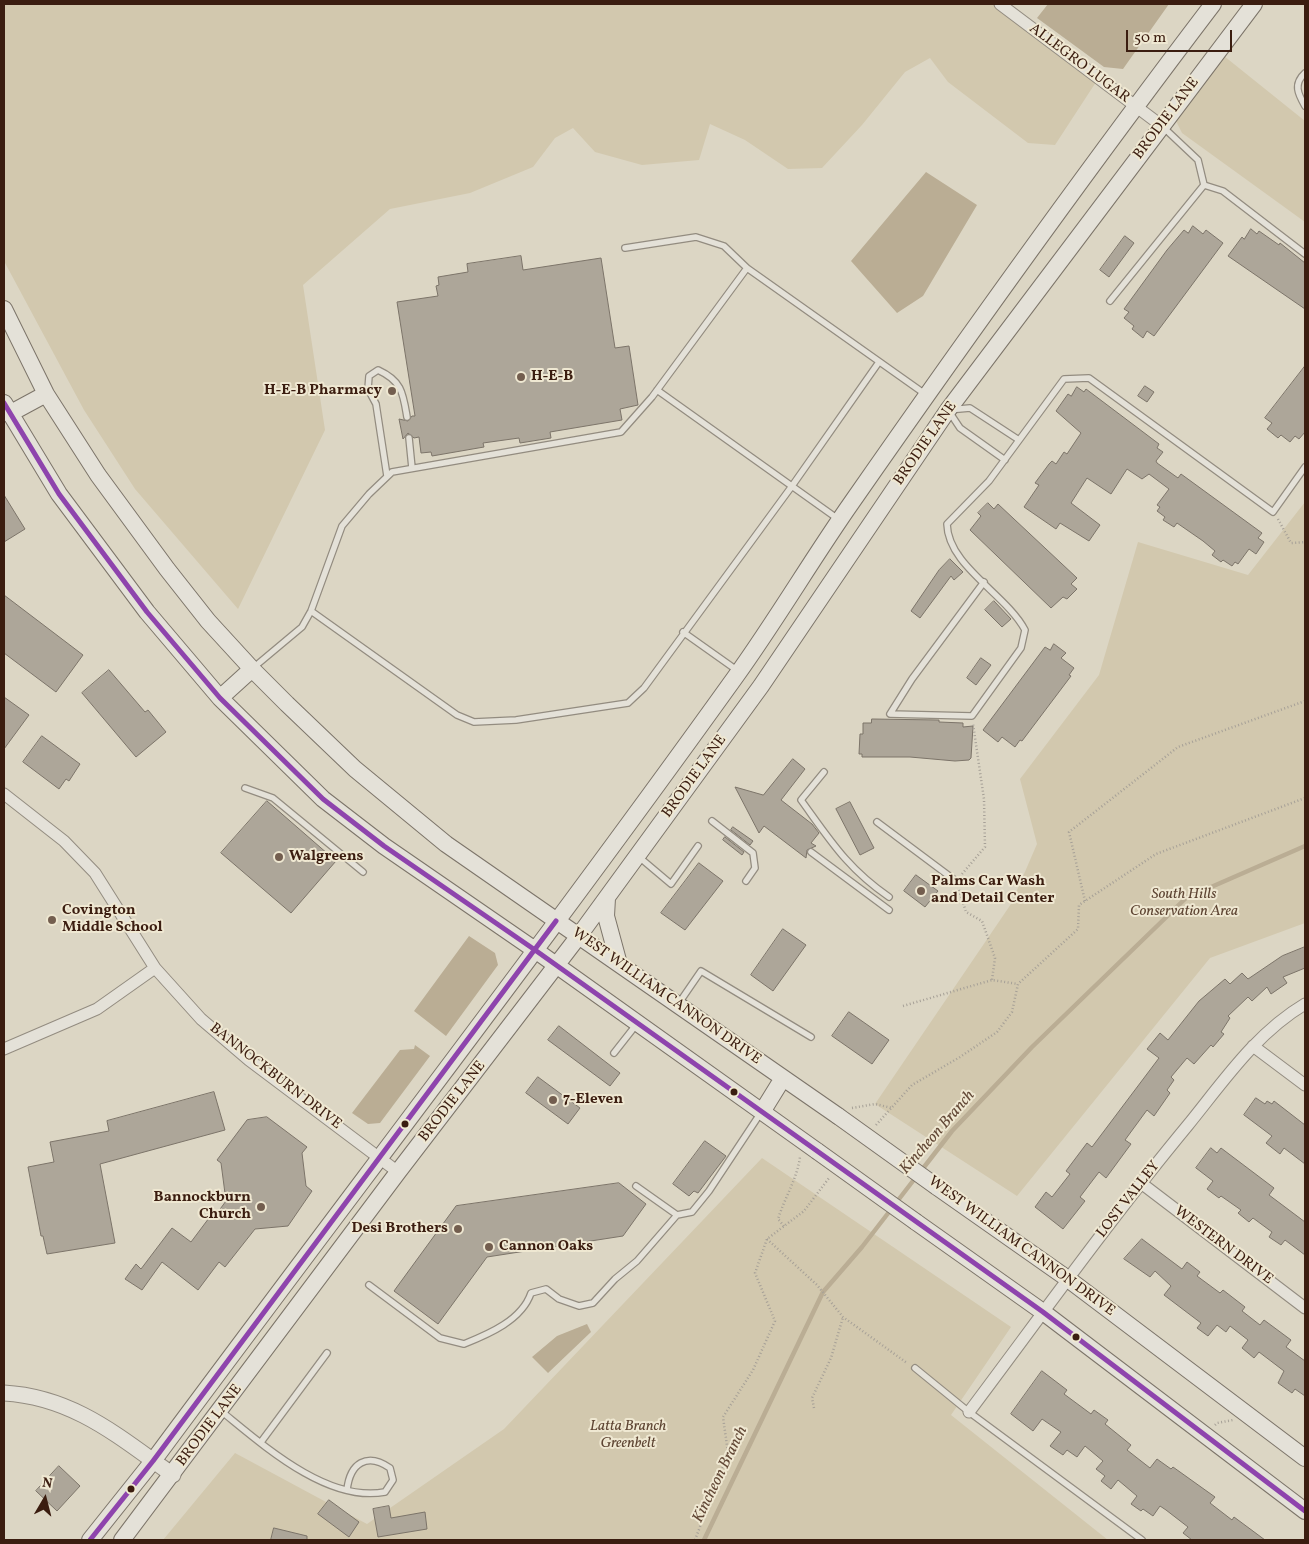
<!DOCTYPE html>
<style>
body{margin:0}
#map{position:relative;width:1309px;height:1544px;overflow:hidden;background:#dcd6c4;font-family:Vollkorn,serif}
canvas{display:block}
.frame{position:absolute;inset:0;border:5px solid #3b1d10;pointer-events:none}
.north{position:absolute;left:20px;top:1474px;width:50px;height:50px;-webkit-text-stroke:4px #efe8d2;paint-order:stroke;rotate:8deg;font-size:14px;font-weight:700;line-height:20px;text-align:center;color:#3b1d10}
.north::after{content:'';display:block;margin:auto;width:18px;height:22px;background:#3b1d10;clip-path:polygon(50% 0,100% 100%,50% 72%,0 100%)}
.scale{position:absolute;left:1126px;top:30px;width:106px;height:22px;box-sizing:border-box;border:2px solid #3b1d10;border-top:0;padding-left:6px;font-size:15px;line-height:18px;white-space:nowrap;color:#3b1d10;-webkit-text-stroke:4px #efe8d2;paint-order:stroke}
</style>
<div id="map">
<canvas width="1309" height="1544"></canvas>
<div class="frame"></div>
<div class="north">N</div>
<div class="scale">50 m</div>
</div>
<script>
const ctx = document.querySelector('canvas').getContext('2d');
ctx.lineJoin = 'round';
function paint(path, color) {
  ctx.fillStyle = color;
  ctx.fill(path, 'evenodd');
}
function strokePath(path, color, width, dash) {
  ctx.strokeStyle = color;
  ctx.lineWidth = width;
  ctx.lineCap = dash ? 'butt' : 'round';
  ctx.setLineDash(dash || []);
  ctx.stroke(path);
}
function write(font, color, halo, rows, align = 'center') {
  ctx.font = font + ' Vollkorn,serif';
  ctx.lineWidth = 4;
  ctx.setLineDash([]);
  ctx.textBaseline = 'middle';
  ctx.strokeStyle = halo;
  ctx.fillStyle = color;
  for (const [text, x, y, turn = 0] of rows) {
    ctx.save();
    ctx.translate(x, y);
    ctx.rotate((+turn || 0) * Math.PI / 180);
    ctx.textAlign = isNaN(turn) ? turn : align;
    if (halo) ctx.strokeText(text, 0, 0);
    ctx.fillText(text, 0, 0);
    ctx.restore();
  }
}
paint(new Path2D(`
 M4,4H996L1098,79L1055,145L1028,143L948,82L930,58L905,72L862,125L822,168L788,169L745,140L710,124L699,160L642,165L595,152L573,128L555,138L533,167L470,193L390,209L303,285L325,430L238,609L135,489L84,410L4,261Z
 M1219,52L1305,121V222L1182,133L1172,113Z
 M1305,502V923L1210,958L1017,1196L875,1104L1011,904L1037,844L1020,779L1099,675L1138,542L1248,575Z
 M762,1158L1011,1327L951,1415L1108,1540H163L235,1453L367,1524L504,1429Z`), '#d2c8ae');
paint(new Path2D(`
 M1048,4H1169L1123,69L1104,67L1037,18Z
 M926,172L977,205L923,296L897,313L851,261Z
 M469,936L495,953L498,965L446,1036L414,1011Z
 M415,1045L430,1056L380,1123L368,1124L352,1113L400,1050L414,1049Z
 M587,1324L591,1332L548,1373L532,1357L557,1336Z`), '#baad94');
strokePath(new Path2D(`
 M921,1171L952,1131L1032,1047L1186,898L1305,846
 M704,1540L823,1292L862,1247L916,1177`), '#baad94', 4.5);
const building = new Path2D(`
 M1193,226L1203,234L1206,230L1223,243L1154,336L1147,331L1143,338L1132,329L1134,326L1124,318L1129,312L1124,309L1167,250L1184,230L1188,233Z
 M1251,229L1257,234L1259,231L1279,245L1280,243L1305,263V309L1228,256L1242,237L1244,239Z
 M1125,236L1134,243L1109,277L1100,270Z
 M521,256L523,270L601,258L615,348L629,346L638,405L620,409L622,420L550,432L551,438L520,443L519,438L483,443L484,447L432,456L431,452L421,453L419,437L414,438L408,433L403,439L399,419L408,421L412,416H415L397,302L438,296L436,286L439,285L438,277L468,272L467,264Z
 M1305,366V432L1299,439L1295,436L1290,442L1281,435L1278,438L1267,429L1272,423L1265,418Z
 M1145,386L1154,392L1147,402L1138,396Z
 M1077,387L1084,392L1086,389L1159,444L1157,448L1163,452L1156,461L1157,463L1178,478L1181,474L1262,533L1258,538L1264,542L1256,554L1249,549L1238,564L1235,562L1232,566L1223,560L1221,562L1212,555L1215,551L1203,541L1177,523L1174,527L1163,520L1165,517L1157,511L1160,507L1157,505L1169,489L1149,474L1142,479L1127,469L1111,494L1087,478L1071,503L1100,525L1089,541L1060,523L1056,529L1024,507L1039,485L1035,483L1049,464L1052,461L1056,464L1064,452L1067,454L1081,433L1056,411L1068,394L1071,396Z
 M4,495L25,529L4,542Z
 M988,503L994,509L998,504L1077,578L1071,584L1077,589L1067,599L1063,597L1051,608L970,530L981,516L978,513Z
 M950,559L963,572L954,580L951,576L920,618L911,611L939,570Z
 M4,595L83,655L56,692L4,653Z
 M994,601L1011,619L1002,627L985,610Z
 M1054,644L1066,653L1061,658L1074,668L1069,675L1071,676L1022,741L1020,740L1015,747L1002,737L998,742L983,730L1045,647L1050,650Z
 M981,658L991,665L976,685L967,678Z
 M109,670L145,712L148,710L166,732L136,757L82,693Z
 M4,697L29,715L4,749Z
 M872,719L939,720V722L963,723V727L973,726L971,758L969,760L955,761L910,757H862V754H859L860,734H863V723H871Z
 M42,736L80,764L69,781L66,779L59,789L23,762Z
 M793,759L805,769L781,800L812,824L819,833L811,843L816,846L807,850L806,858L764,826L759,833L735,787L763,795Z
 M267,801L336,861L291,913L221,853Z
 M850,802L874,848L860,855L836,809Z
 M733,827L753,841L750,845L731,830Z
 M725,837L744,852L742,855L723,840Z
 M699,863L723,881L685,930L661,913Z
 M916,875L938,891L925,907L904,891Z
 M783,929L806,945L773,991L751,975Z
 M1305,947V968L1283,977L1287,983L1271,994L1267,987L1252,1001L1248,997L1228,1016L1230,1018L1221,1032L1224,1034L1213,1047L1211,1045L1194,1064L1187,1058L1171,1077L1174,1080L1167,1090L1170,1093L1154,1116L1147,1110L1125,1140L1131,1144L1106,1178L1099,1172L1080,1197L1085,1201L1063,1229L1035,1207L1046,1192L1052,1197L1070,1174L1066,1171L1087,1143L1092,1147L1159,1058L1147,1049L1160,1033L1168,1040L1199,1001L1225,979L1230,984L1242,973L1248,979L1282,956Z
 M849,1012L889,1040L872,1064L832,1036Z
 M559,1026L620,1073L610,1086L548,1040Z
 M538,1077L580,1108L568,1124L526,1093Z
 M214,1092L225,1130L100,1164L115,1243L47,1254L43,1236H41L28,1167L54,1162L50,1142L109,1131L107,1121Z
 M1256,1098L1265,1104L1267,1101L1272,1104L1274,1101L1305,1125V1164L1284,1148L1280,1154L1266,1143L1272,1136L1244,1115Z
 M267,1117L307,1147L302,1153L306,1186L312,1191L288,1226L255,1229L225,1267L219,1262L198,1290L162,1262L142,1290L125,1279L136,1264L141,1269L172,1228L191,1242L212,1214L215,1216L226,1201L221,1163L217,1160L247,1120Z
 M705,1141L726,1156L698,1193L694,1191L689,1196L673,1184Z
 M1211,1148L1217,1153L1221,1148L1274,1188L1269,1195L1305,1222V1255L1285,1240L1281,1245L1269,1237L1272,1232L1253,1218L1249,1222L1238,1213L1241,1210L1221,1196L1219,1198L1207,1189L1213,1181L1196,1168Z
 M619,1183L646,1204L623,1236L487,1257L438,1324L394,1291L456,1206Z
 M1142,1239L1182,1269L1187,1262L1200,1272L1197,1276L1220,1293L1223,1290L1245,1307L1242,1311L1260,1325L1264,1320L1291,1340L1286,1347L1305,1361V1396L1295,1389L1292,1393L1278,1383L1284,1371L1259,1352L1254,1358L1242,1348L1248,1340L1230,1326L1226,1332L1217,1325L1208,1336L1197,1328L1201,1323L1164,1295L1171,1286L1155,1271L1150,1277L1124,1259Z
 M1042,1371L1067,1390L1064,1394L1091,1414L1094,1410L1108,1420L1105,1424L1131,1445L1127,1450L1150,1468L1157,1459L1171,1469L1173,1467L1215,1497L1210,1503L1232,1520L1234,1517L1265,1540H1192L1183,1533L1188,1527L1166,1510L1160,1506L1153,1516L1143,1509L1141,1511L1131,1504L1137,1496L1118,1480L1111,1489L1101,1481L1105,1476L1096,1469L1103,1461L1085,1446L1077,1457L1067,1450L1063,1455L1050,1446L1061,1432L1042,1419L1033,1431L1011,1414Z
 M59,1466L80,1486L57,1511L36,1491Z
 M329,1500L359,1522L349,1537L318,1514Z
 M389,1506L391,1518L425,1512L427,1529L378,1537L373,1509Z
 M274,1528L307,1536V1540H271Z`);
paint(building, '#ada699');
strokePath(building, '#7c7469', 1);
const service = new Path2D(`
 M1305,73C1293,84 1298,94 1305,106
 M1163,127L1198,160L1204,185L1223,191L1305,254
 M625,248L696,237L724,246L747,268
 M1110,301L1204,185
 M657,390L838,519
 M409,438L412,468
 M1005,460L960,428L948,410L970,408L1019,440
 M387,476L376,404L368,389L369,376L378,370C402,381 403,393 407,417
 M984,582L912,679L890,714L972,716L1021,648L1025,630C1006,594 948,566 947,524L989,481L1064,379L1089,378L1273,512L1305,467
 M311,611L457,715L474,722L516,720L628,703L644,688L792,486L879,362
 M683,632L738,671
 M253,668L302,627L311,611L342,526L369,494L392,472L621,432L652,397L747,268L925,394
 M824,772L801,800C830,840 847,868 889,897
 M245,788L273,798L363,872
 M712,821L753,853L755,868L746,881
 M877,822L956,881
 M811,852L889,910
 M639,857L671,884L698,846
 M679,1003L701,971L811,1037
 M614,1053L636,1025
 M636,1186L677,1215L692,1212L709,1191L760,1114
 M369,1285L440,1338L464,1344C489,1334 522,1320 531,1293L546,1289L559,1299L579,1306L593,1303L615,1279L637,1261L677,1215
 M915,1368L969,1412L1142,1540
 M221,1411C263,1445 327,1503 385,1492L393,1480L390,1468C367,1452 350,1463 347,1490
 M261,1442L327,1353`);
const minor = new Path2D(`
 M1000,4L1162,126
 M4,794L64,841L95,873L155,968L201,1019L249,1060L398,1172
 M1253,1046L1305,1085
 M4,1049L97,1009L155,968
 M1141,1183L1305,1308
 M969,1412C1041,1316 1111,1218 1188,1125C1223,1082 1256,1033 1305,1004`);
const tertiary = new Path2D(`
 M4,1393C74,1397 119,1437 173,1475`);
const secondary = new Path2D(`
 M4,309L46,394L98,475L167,569L208,621L252,669L287,704L355,769L446,844L838,1116
 M4,403L59,494L147,612L220,698L323,799L384,846L535,950L817,1151
 M9,414L46,394
 M220,698L252,669
 M607,898L606,916L619,964
 M762,1112L783,1078
 M937,1187L1068,1279L1305,1458
 M916,1222L1043,1312L1305,1511
 M90,1540L153,1461C347,1199 546,941 736,676C777,619 812,559 852,502C969,334 1089,167 1213,4
 M122,1540L398,1172L578,937L761,686L948,410L1254,4`);
strokePath(service, '#938c80', 8);
strokePath(minor, '#938c80', 13);
strokePath(tertiary, '#938c80', 17);
strokePath(secondary, '#7c7469', 18);
strokePath(new Path2D(`
 M1278,519L1291,543L1305,542
 M962,874L985,847L984,799L973,724
 M959,890L966,912L982,921L995,958L992,980
 M1085,901L1069,832L1178,747L1305,701
 M903,1006L992,980L1018,984
 M852,1108L875,1104L892,1108
 M876,1125L912,1085L960,1057L997,1032L1012,1012L1018,984L1078,929L1079,905L1156,854L1305,798
 M784,1226L778,1219C785,1197 797,1179 800,1157
 M767,1239L817,1285L843,1317L907,1363
 M814,1408L812,1398L831,1358L843,1317
 M1215,1425L1217,1423L1233,1420
 M695,1540L728,1453L723,1417L753,1370L775,1321L755,1273L767,1239L804,1211L829,1178`), '#a6a097', 2.5, [1, 2.5]);
strokePath(service, '#e4e1d8', 5.5);
strokePath(minor, '#e4e1d8', 11);
strokePath(tertiary, '#e4e1d8', 15);
strokePath(secondary, '#e4e1d8', 16);
const secondaryBridge = new Path2D(`
 M838,1116L937,1187
 M817,1151L916,1222`);
strokePath(secondaryBridge, '#7c7469', 18, []);
strokePath(secondaryBridge, '#e4e1d8', 16);
strokePath(new Path2D(`
 M4,403L59,494L147,612L220,698L323,799L384,846L535,950L1043,1312L1305,1511
 M90,1540L153,1461L556,921`), '#8e44ad', 5);
for (const [x, y, r, color] of [
 [521,377,5,"#735e4f"],
 [392,391,5,"#735e4f"],
 [279,857,5,"#735e4f"],
 [921,891,5,"#735e4f"],
 [52,920,5,"#735e4f"],
 [734,1092,4.5,"#3b1d10"],
 [553,1100,5,"#735e4f"],
 [405,1124,4.5,"#3b1d10"],
 [261,1207,5,"#735e4f"],
 [458,1229,5,"#735e4f"],
 [489,1247,5,"#735e4f"],
 [1076,1337,4.5,"#3b1d10"],
 [131,1489,4.5,"#3b1d10"]
]) {
  const dot = new Path2D();
  dot.arc(x, y, r, 0, 2 * Math.PI);
  ctx.fillStyle = color;
  ctx.fill(dot);
  strokePath(dot, '#efe8d2', 2);
}
write('15px', '#3b1d10', '#efe8d2', [
 ["ALLEGRO LUGAR",1079,64,37],
 ["BRODIE LANE",1167,119,-53],
 ["BRODIE LANE",926,444,-55],
 ["BRODIE LANE",695,777,-54],
 ["WEST WILLIAM CANNON DRIVE",666,997,35],
 ["BANNOCKBURN DRIVE",275,1077,38],
 ["BRODIE LANE",453,1102,-52],
 ["LOST VALLEY",1129,1200,-52],
 ["WESTERN DRIVE",1223,1246,37],
 ["WEST WILLIAM CANNON DRIVE",1021,1247,36],
 ["BRODIE LANE",210,1426,-53]
]);
write('bold 15px', '#3b1d10', '#efe8d2', [
 ["H-E-B",531,377],
 ["H-E-B Pharmacy",382,391,"right"],
 ["Walgreens",289,857],
 ["Palms Car Wash",931,882],
 ["and Detail Center",931,899],
 ["Covington",62,911],
 ["Middle School",62,928],
 ["7-Eleven",563,1100],
 ["Bannockburn",251,1198,"right"],
 ["Church",251,1215,"right"],
 ["Desi Brothers",448,1229,"right"],
 ["Cannon Oaks",499,1247]
], 'left');
write('italic 15px', '#5e4533', '#efe8d2', [
 ["South Hills",1184,895],
 ["Conservation Area",1184,912],
 ["Latta Branch",628,1427],
 ["Greenbelt",628,1444]
]);
write('italic 16px', '#634937', '#efe8d2', [
 ["Kincheon Branch",938,1133,-49],
 ["Kincheon Branch",721,1475,-64]
]);
</script>
